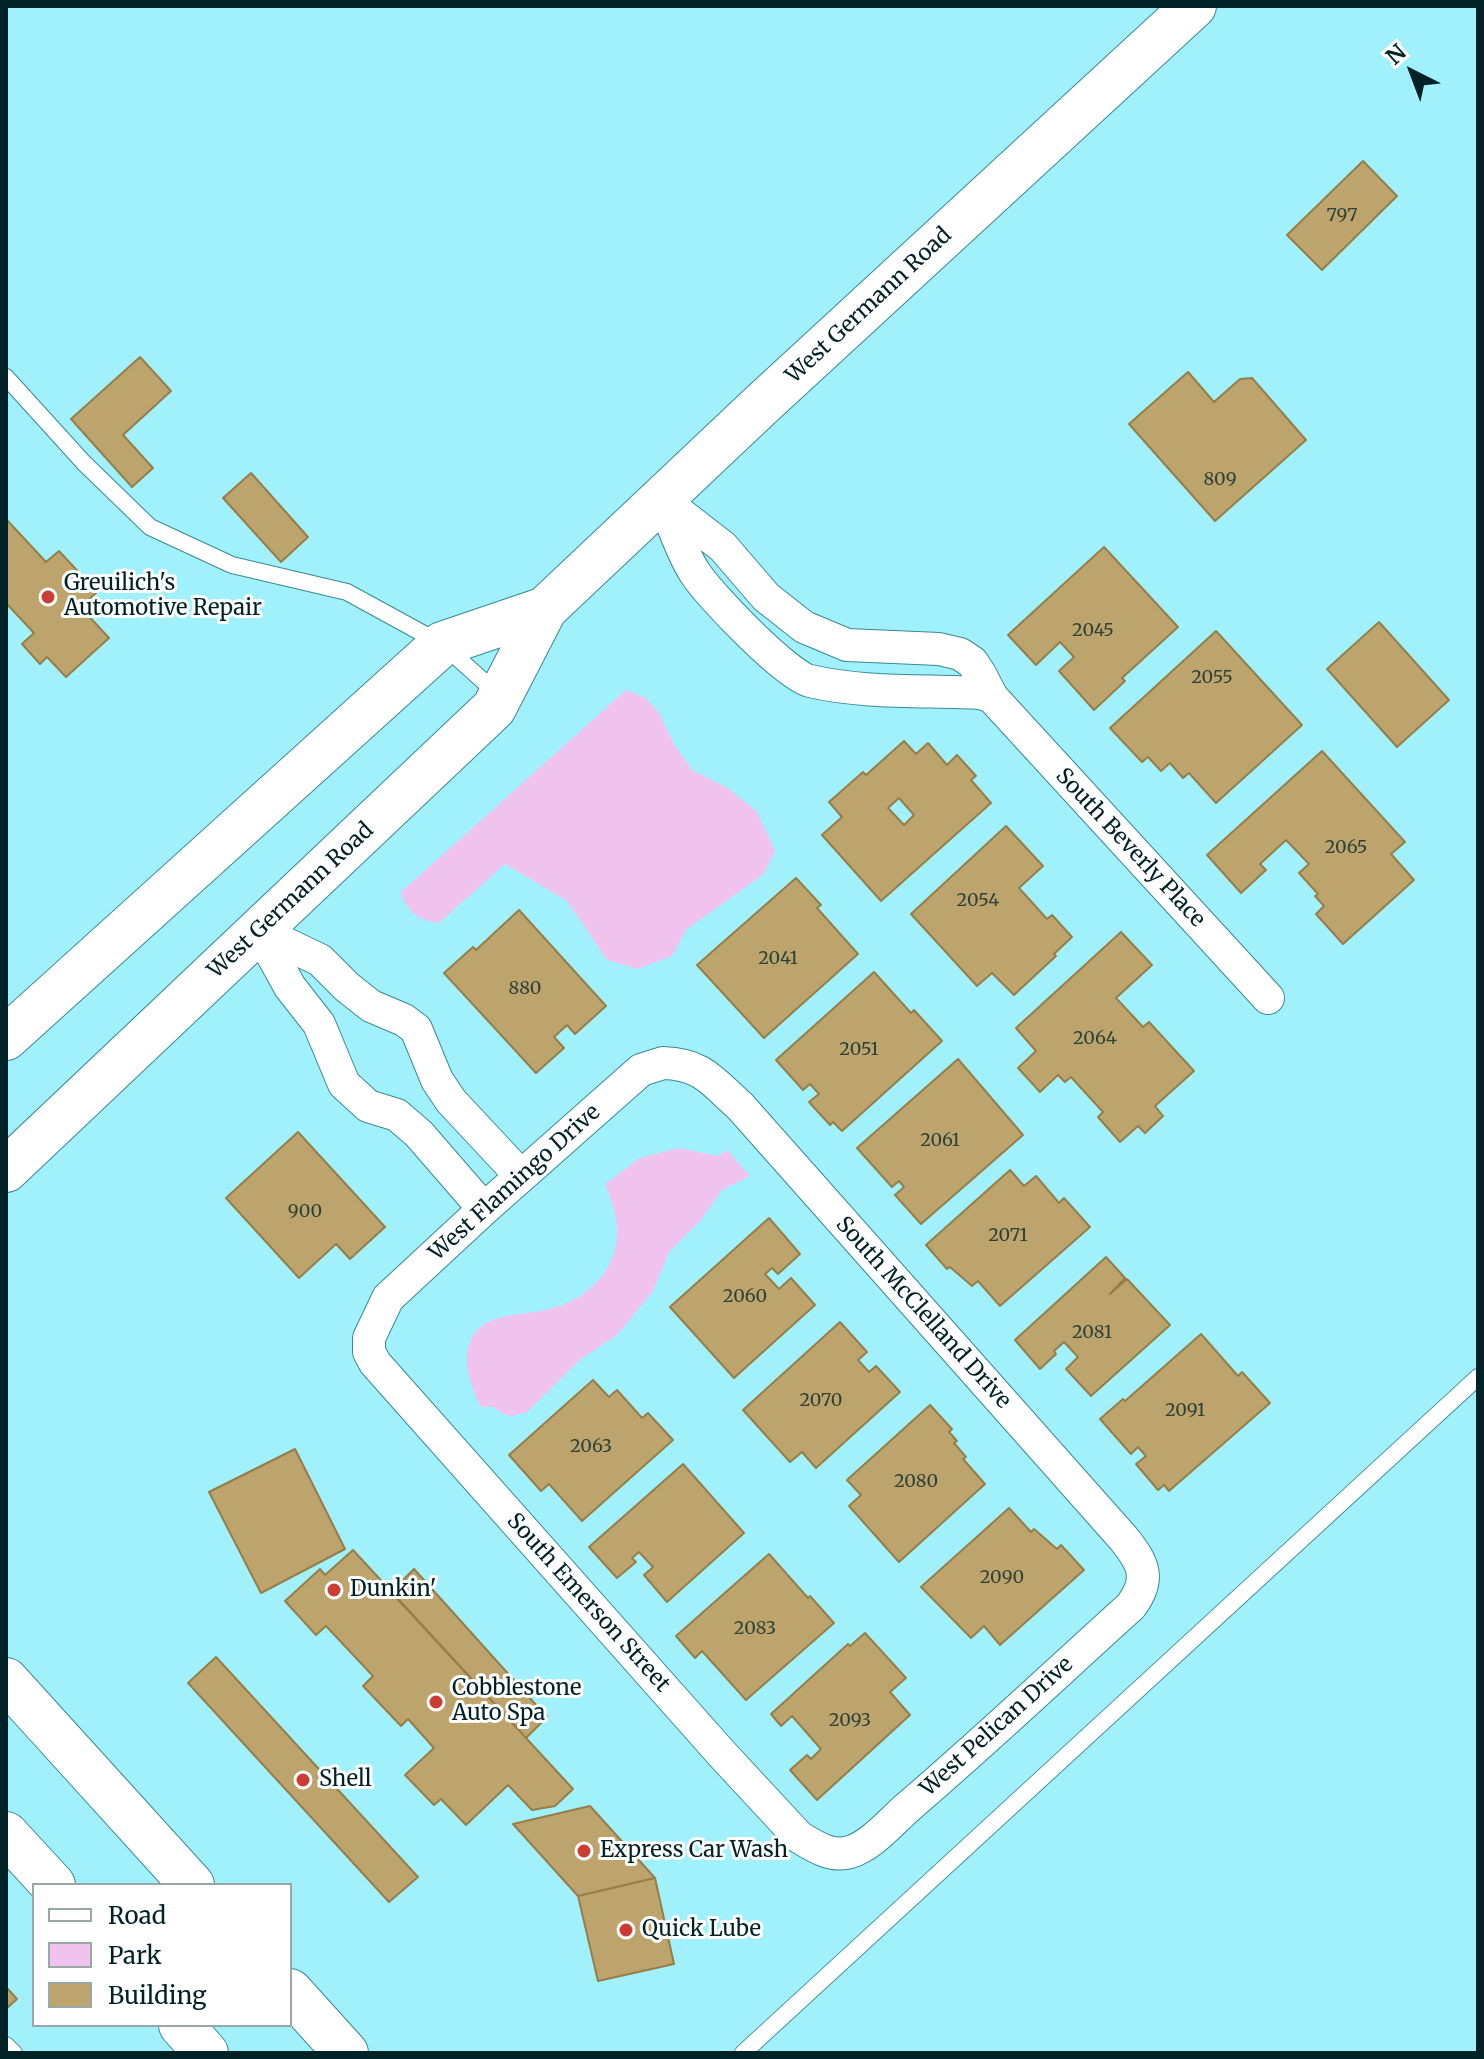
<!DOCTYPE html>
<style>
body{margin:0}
#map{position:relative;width:1484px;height:2059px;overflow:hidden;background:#a1f1fd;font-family:Merriweather,serif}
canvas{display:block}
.frame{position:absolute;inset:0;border:8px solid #002227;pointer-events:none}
.legend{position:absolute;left:32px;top:1883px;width:260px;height:144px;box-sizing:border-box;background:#fff;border:2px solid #99a7a9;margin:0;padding:10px 14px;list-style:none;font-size:24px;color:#002227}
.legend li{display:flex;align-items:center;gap:16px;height:40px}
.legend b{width:40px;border:2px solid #99a7a9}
.north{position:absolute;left:1372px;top:32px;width:80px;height:80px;-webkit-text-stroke:6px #fff;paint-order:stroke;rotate:318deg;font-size:22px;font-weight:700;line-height:32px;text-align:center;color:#002227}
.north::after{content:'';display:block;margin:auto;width:28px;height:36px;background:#002227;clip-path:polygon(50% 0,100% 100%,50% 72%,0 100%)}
</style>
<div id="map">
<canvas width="1484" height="2059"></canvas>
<div class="frame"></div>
<ul class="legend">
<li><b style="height:10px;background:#fff"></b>Road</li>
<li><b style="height:22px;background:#f0c2ee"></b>Park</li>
<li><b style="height:22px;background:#bca46c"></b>Building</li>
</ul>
<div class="north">N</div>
</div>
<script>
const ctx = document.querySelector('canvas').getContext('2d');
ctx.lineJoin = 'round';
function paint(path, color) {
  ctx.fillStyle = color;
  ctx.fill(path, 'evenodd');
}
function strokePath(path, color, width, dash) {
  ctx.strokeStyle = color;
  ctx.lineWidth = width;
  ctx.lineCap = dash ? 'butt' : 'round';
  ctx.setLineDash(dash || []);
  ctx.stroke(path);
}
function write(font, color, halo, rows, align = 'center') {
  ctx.font = font + ' Merriweather,serif';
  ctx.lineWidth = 6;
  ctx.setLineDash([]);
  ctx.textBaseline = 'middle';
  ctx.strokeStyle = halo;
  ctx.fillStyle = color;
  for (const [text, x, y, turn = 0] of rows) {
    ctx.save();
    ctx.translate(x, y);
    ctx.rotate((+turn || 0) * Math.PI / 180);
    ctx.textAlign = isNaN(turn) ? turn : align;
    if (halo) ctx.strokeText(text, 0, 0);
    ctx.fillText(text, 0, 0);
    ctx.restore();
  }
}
paint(new Path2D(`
 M626,690L646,698L659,713L674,744L692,770L728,788L757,812L775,850L764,874L686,930L672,956L637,969L607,960L567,901L505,864L439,923C417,920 410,913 400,893Z
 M679,1148L718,1156L727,1150L750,1176L722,1190L700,1221L669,1252L653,1291L617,1335L582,1358L527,1412L512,1416L503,1414L493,1407H481C464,1374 454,1329 502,1317C519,1313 539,1313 556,1307C589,1297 618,1268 617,1231C617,1215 611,1199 605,1184L640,1158Z`), '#f0c2ee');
const building = new Path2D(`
 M1363,161L1397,196L1322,270L1287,235Z
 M140,357L171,391L123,435L153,468L132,487L71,419Z
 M1188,372L1214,402L1240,379L1252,378L1306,440L1215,521L1129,424Z
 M251,473L308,537L281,562L223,498Z
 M6,519L46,562L59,551L97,592L85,603L88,607L84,611L109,638L66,677L47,657L40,664L22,644L34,633L6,603Z
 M1104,547L1178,627L1122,678L1125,681L1094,710L1059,671L1074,657L1060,642L1036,665L1008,635Z
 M1379,622L1449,700L1397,747L1327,669Z
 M1216,631L1302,725L1216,803L1189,773L1183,778L1170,763L1161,771L1148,757L1142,762L1110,728Z
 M904,741L916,754L928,743L947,765L957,755L976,776L971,780L991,803L881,901L822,835L842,817L829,802L863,772L866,775ZM899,798L914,815L904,825L888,808Z
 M1322,751L1405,842L1391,854L1414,880L1343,944L1316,914L1324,906L1315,896L1318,894L1299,873L1309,864L1286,840L1260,864L1266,870L1241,893L1207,855Z
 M1006,826L1043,866L1019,888L1047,919L1052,915L1072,937L1054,954L1056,956L1014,995L992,973L977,986L911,914Z
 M796,878L821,905L817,908L858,954L764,1038L697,965Z
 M519,910L606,1006L575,1034L567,1025L554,1037L564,1048L536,1073L444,973L473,947L476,950Z
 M1121,932L1152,965L1116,998L1143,1027L1149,1022L1194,1071L1155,1106L1163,1116L1145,1133L1138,1126L1120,1142L1098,1117L1103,1112L1071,1077L1065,1082L1058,1075L1040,1092L1018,1068L1036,1051L1016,1028Z
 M874,972L911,1013L914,1010L942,1041L842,1131L833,1122L830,1125L809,1102L819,1094L810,1084L803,1090L776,1060Z
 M958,1059L1023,1135L921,1224L895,1195L904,1187L899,1181L892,1187L857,1148Z
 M298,1132L385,1227L350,1259L336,1244L299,1278L226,1198Z
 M1010,1170L1024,1186L1036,1176L1059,1203L1064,1198L1090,1227L1000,1306L978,1281L972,1286L950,1267L947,1269L926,1245Z
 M769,1218L800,1254L778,1274L772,1268L765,1274L779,1289L791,1278L815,1305L734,1378L670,1307Z
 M1106,1257L1125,1278L1110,1294L1127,1279L1170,1325L1091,1396L1066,1369L1078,1357L1064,1342L1054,1351L1056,1354L1040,1369L1015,1340Z
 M840,1322L867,1352L858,1360L869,1372L876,1366L900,1392L816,1468L802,1452L790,1462L743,1410Z
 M1201,1334L1238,1376L1242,1372L1270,1403L1169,1491L1164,1485L1158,1490L1136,1464L1146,1456L1138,1447L1131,1454L1100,1419L1123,1399L1125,1401Z
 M593,1380L609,1397L617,1390L642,1418L648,1413L673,1440L582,1521L549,1484L541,1491L509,1455Z
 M930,1405L952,1429L949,1432L957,1441L954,1443L966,1457L963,1459L985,1484L899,1562L849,1506L861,1495L847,1480Z
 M295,1449L345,1549L261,1593L209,1492Z
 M683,1464L744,1533L667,1602L644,1575L653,1567L639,1552L632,1558L636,1562L617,1578L589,1547Z
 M1009,1508L1031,1532L1034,1529L1057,1549L1061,1545L1084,1570L1000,1645L984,1626L971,1638L921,1587Z
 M353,1550L573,1789L555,1806L532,1810L508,1785L466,1825L441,1799L434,1805L405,1775L434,1748L408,1719L401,1726L363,1686L373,1676L326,1626L316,1635L285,1601L320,1569L325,1575Z
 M769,1554L808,1598L810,1596L834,1623L746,1700L702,1651L695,1658L676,1636Z
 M414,1569L547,1717L526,1738L391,1592Z
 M865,1633L906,1678L890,1692L910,1715L817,1800L790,1770L807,1755L811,1759L821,1749L792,1716L781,1726L771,1714L848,1644L850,1646Z
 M216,1657L418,1877L389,1902L188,1683Z
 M590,1806L655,1878L578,1896L513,1824Z
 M655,1878L674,1964L598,1981L578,1896Z
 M6,1987L17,1999L6,2009Z`);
paint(building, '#bca46c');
strokePath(building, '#957e47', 2);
const lane = new Path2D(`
 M6,377L84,463L150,527L232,565L347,592L442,644L500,696
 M6,2045L14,2053
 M743,2053L1478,1377`);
const street = new Path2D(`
 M662,500C673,523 681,552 695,573C709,595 787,676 810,681C865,694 925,690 981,693L992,697L1268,998
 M665,502L723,547L766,597L804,627L847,645L939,649L960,654L972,662L980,674L992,697
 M259,931L320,960L347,987L371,1006L404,1020L416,1029L437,1080L451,1101L521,1176
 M259,931L290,987L319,1024L344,1084L368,1106L397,1115L419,1134L484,1209
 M663,1063C702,1064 712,1081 740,1106L1124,1539C1144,1564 1151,1579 1131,1606C1057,1673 984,1742 908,1807C892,1821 871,1846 850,1852C832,1858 814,1846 799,1837L722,1754L375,1363L369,1352V1338L388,1298L484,1209L641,1070Z`);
const secondary = new Path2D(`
 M6,1038L442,644L545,609
 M6,1170L494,708L545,609L761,405L1194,6
 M6,1680L192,1885
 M6,1834L53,1885
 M290,1991L346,2053
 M181,2025L206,2053`);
strokePath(lane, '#388995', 18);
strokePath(street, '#388995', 34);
strokePath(secondary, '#388995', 46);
strokePath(lane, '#fff', 16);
strokePath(street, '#fff', 32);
strokePath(secondary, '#fff', 44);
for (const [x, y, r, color] of [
 [48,597,8,"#cb3d34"],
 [334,1590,8,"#cb3d34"],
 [436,1702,8,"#cb3d34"],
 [303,1780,8,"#cb3d34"],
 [584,1851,8,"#cb3d34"],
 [626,1930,8,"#cb3d34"]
]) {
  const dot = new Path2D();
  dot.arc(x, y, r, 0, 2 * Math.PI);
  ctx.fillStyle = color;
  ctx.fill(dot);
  strokePath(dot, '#fff', 3);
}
write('18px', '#2f4238', null, [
 ["797",1342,216],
 ["809",1220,480],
 ["2045",1093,631],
 ["2055",1212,678],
 ["2065",1346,848],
 ["2054",978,901],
 ["2041",778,959],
 ["880",525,989],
 ["2064",1095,1039],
 ["2051",859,1050],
 ["2061",940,1141],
 ["900",305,1212],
 ["2071",1008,1236],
 ["2060",745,1297],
 ["2081",1092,1333],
 ["2070",821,1401],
 ["2091",1185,1411],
 ["2063",591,1447],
 ["2080",916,1482],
 ["2090",1002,1578],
 ["2083",755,1629],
 ["2093",850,1721]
]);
write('22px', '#002227', '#fff', [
 ["West Germann Road",869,306,-43],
 ["South Beverly Place",1130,848,47],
 ["West Germann Road",291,901,-43],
 ["West Flamingo Drive",515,1183,-42],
 ["South McClelland Drive",923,1313,48],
 ["South Emerson Street",588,1603,48],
 ["West Pelican Drive",997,1727,-42]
]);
write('22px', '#002227', '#fff', [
 ["Greuilich's",64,584],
 ["Automotive Repair",64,609],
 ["Dunkin'",350,1590],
 ["Cobblestone",452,1689],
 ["Auto Spa",452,1714],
 ["Shell",319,1780],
 ["Express Car Wash",600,1851],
 ["Quick Lube",642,1930]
], 'left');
</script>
